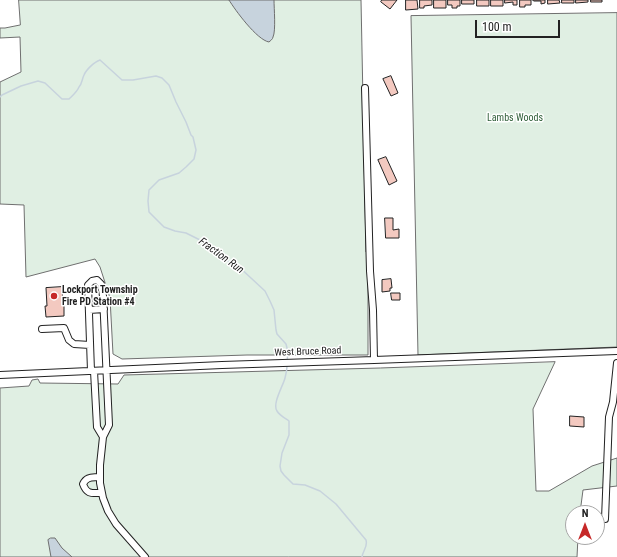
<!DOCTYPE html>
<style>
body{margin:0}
#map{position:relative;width:617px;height:557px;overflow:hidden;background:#fff;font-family:"Roboto Condensed",sans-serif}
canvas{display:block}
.north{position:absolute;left:565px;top:505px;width:40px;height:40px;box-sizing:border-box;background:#fff;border:1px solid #a7a7a7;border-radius:50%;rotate:0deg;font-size:11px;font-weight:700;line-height:16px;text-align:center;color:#222}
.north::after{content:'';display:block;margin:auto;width:14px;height:18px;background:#c62828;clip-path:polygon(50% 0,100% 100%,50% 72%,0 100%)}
.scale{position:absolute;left:475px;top:20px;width:85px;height:18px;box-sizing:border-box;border:2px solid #222;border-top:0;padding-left:5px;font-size:12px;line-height:14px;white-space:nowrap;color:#222;-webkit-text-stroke:3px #fff;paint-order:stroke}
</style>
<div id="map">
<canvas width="617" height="557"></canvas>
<div class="north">N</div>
<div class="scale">100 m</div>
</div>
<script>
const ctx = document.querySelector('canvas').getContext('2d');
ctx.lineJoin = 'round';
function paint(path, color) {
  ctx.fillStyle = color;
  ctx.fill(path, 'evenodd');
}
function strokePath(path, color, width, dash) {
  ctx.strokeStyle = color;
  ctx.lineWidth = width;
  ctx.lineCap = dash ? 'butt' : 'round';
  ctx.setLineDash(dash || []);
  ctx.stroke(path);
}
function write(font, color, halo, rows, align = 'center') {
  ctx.font = font + ' "Roboto Condensed",sans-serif';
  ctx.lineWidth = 3;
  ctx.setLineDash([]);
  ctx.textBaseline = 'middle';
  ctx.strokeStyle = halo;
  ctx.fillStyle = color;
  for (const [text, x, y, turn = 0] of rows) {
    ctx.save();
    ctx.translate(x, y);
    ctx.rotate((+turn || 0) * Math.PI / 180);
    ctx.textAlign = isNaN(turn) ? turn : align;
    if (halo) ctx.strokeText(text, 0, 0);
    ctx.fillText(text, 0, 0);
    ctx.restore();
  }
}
const green = new Path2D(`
 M19,0H361L366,252L368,253V355H247L122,359L113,354L110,298L100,267L95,259L26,277L24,205L0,204V82L21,72L20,37L0,38V28H5L20,25Z
 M617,13V347L418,355L411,16Z
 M555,362L533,409L536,491H549L592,466L617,458V486L583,490L580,513H573V537H578L577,557H0V388L29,386L32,380L38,379L40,383L118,384L124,375L380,368Z`);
paint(green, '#e0efe3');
strokePath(green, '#6f6f6f', 1);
const water = new Path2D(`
 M229,0H274C274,8 276,31 273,37C273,39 270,41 269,42C257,40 235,10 229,0Z
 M51,538H55L62,548L72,557H51L48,540Z`);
paint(water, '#c7d3dd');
strokePath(water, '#6f6f6f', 1);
strokePath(new Path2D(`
 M0,97L2,95L21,86L38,81L45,83L62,99H69C72,96 77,92 79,87C82,84 82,79 84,75C86,70 94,62 100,60L122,80H133L156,76L162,78L169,85L176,102L186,122L191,135L193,137L196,150L194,159L186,167L179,173L159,180L149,190L148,201L149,212L164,227L175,231L186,233L200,240L221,258L227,260L229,262L232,263L238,266L265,291L270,301L274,310L276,330L277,334L286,344L288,352L287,362
 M287,365C287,370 286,374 285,378C283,386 272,404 277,411C280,416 285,418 289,421V435L282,453L280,466L281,471L284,475L293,484L305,485L320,491L336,504L366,540C368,547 363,550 362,557`), '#c7d3dd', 1.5);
const building = new Path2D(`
 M382,0H397L390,9L381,2Z
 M406,0H417L418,9L406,10Z
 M420,0H432V5L424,6V8H420Z
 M434,0H446V8H434Z
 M448,0H460V6H457V8H452V5H448Z
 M462,0H474V4H462Z
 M477,0H489V6H477Z
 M491,0H503V6H491Z
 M505,0H517V5H513V2L505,3Z
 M520,0H531V5H525V7H520Z
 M533,0H545V3L541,4V1H534Z
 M548,0H559L560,3L548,4Z
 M562,0H574V3H562Z
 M576,0H588V2L576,3Z
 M591,0H602V2H591Z
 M391,76L398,93L391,96L383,79Z
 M386,157L397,181L389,185L378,160Z
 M385,218H393V230L399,229V238H386Z
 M391,279L392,288H390V291L382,292V280Z
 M62,287L63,305H64V316L46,317L45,306H47L46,288Z
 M391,293H400V300H392Z
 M570,416L584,417V427L570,426Z`);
paint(building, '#f3c9c0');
strokePath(building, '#222', 1);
const minor = new Path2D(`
 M365,88L370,271L373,310L374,360
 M89,310L104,309
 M42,329L64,328L69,340L74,344L90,345
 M91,371L88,285L92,281L97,280L101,284L103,296L109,425L103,437L100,465V483L103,498L108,511L116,524L145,557
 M94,371L97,427L103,437
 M0,375L222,365L374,360L617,351
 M100,477C92,478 87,476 83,484C87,495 92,493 102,493
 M605,519L609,417L613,402L617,363`);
strokePath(minor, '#222', 8);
strokePath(minor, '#fff', 6);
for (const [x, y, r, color] of [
 [54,296,4,"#c62828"]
]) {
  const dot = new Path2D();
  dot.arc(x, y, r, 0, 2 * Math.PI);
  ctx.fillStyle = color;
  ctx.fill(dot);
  strokePath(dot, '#fff', 1.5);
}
write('10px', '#2f5e38', '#fff', [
 ["Lambs Woods",515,118]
]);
write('bold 10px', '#222', '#fff', [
 ["Lockport Township",62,290],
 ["Fire PD Station #4",62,302]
], 'left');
write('10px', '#222', '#fff', [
 ["West Bruce Road",308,352,-2]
]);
write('italic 11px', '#222', '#fff', [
 ["Fraction Run",221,256,36]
]);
</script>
